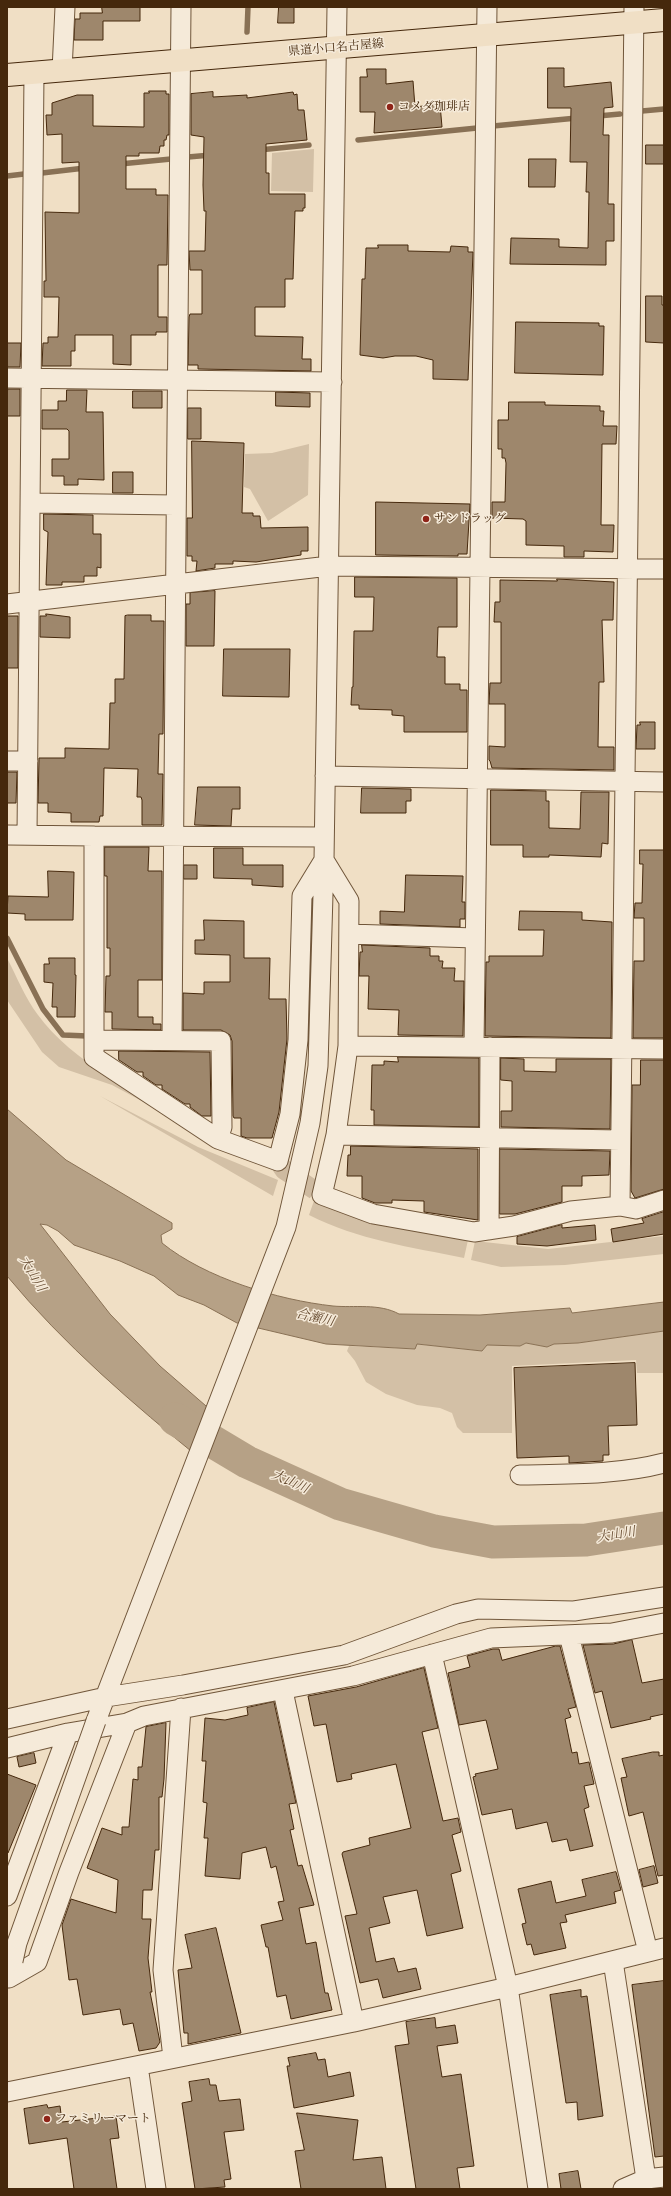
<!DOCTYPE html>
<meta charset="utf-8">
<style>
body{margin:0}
#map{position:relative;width:671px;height:2196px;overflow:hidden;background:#f0dfc5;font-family:"Old Standard TT",serif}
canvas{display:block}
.frame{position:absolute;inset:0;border:8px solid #45280c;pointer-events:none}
</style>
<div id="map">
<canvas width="671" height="2196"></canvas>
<div class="frame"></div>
</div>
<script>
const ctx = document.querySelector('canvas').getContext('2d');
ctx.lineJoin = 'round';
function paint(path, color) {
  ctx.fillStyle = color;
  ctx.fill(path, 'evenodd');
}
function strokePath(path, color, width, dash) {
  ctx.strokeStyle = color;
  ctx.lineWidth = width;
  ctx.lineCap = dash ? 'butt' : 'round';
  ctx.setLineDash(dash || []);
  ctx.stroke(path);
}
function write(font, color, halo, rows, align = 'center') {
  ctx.font = font + ' "Old Standard TT","Noto Serif JP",serif';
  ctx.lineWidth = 3;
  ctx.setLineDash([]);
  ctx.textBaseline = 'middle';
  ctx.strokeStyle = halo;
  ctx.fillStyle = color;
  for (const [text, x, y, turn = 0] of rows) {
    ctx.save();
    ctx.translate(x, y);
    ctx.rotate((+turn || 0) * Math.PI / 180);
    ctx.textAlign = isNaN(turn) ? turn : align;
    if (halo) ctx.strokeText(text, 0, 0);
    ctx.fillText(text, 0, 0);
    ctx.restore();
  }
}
paint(new Path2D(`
 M314,149L313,192L271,191L272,153Z
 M309,444L308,495L268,521L250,489L244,487L245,454L272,453Z
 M7,958C17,977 25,998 38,1015C70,1060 143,1098 190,1127L112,1085L59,1067L42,1052L7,1000Z
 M100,1096L198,1147L278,1180L273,1196Z
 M316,1195L468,1240L464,1258C411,1247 358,1240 309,1215Z
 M664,1236V1254L565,1265L501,1267L471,1260L475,1241L548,1249Z
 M664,1331V1373H637L636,1360L512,1366V1433H463L457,1427L452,1413L440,1408L417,1405L386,1394L366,1382L355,1361L347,1351L349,1346L415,1349L416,1344L482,1351L487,1345L520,1346L526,1343L547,1347L554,1344L578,1343Z`), '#d3c0a6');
const water = new Path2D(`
 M7,1109L66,1160L172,1223V1229L161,1235L162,1243C205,1278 278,1300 333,1306C354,1308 379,1303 399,1314L480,1315L570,1308L572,1313L664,1302V1331L578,1343L554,1344L547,1347L526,1343L520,1346L487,1345L482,1351L417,1344L415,1349L326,1344L237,1323L204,1305L178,1295L154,1276L120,1261L74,1245L58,1231L47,1225L40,1224L110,1314L160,1366L221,1419L202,1460C133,1404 64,1345 7,1276Z`);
paint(water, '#b6a186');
strokePath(water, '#897155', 1);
strokePath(new Path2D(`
 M247,32L248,7
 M642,111L664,109
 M598,116L620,114
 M493,126L577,118
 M358,140L477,128
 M259,150L309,145
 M188,157L211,155
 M120,164L171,159
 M42,173L85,168
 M7,176L24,174
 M7,938L43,1009L63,1035L87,1036`), '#897155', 5.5);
strokePath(new Path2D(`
 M175,1419L247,1462L340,1504L434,1531L493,1542L586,1540L664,1528`), '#b6a186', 33);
const building = new Path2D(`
 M102,7H140V21H103V40H74L75,19H80V13H102Z
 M279,7H294V23H278Z
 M548,68H564V87L611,82L613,107L604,108L603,135H609L608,204H614V241H606V265L510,264L511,238L559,239V247L588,248L589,192H586L587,162H570L571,108H548Z
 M367,69H386V84L413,81L415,107L440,104L442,127L374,133L375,112H360V77H367Z
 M149,91H166V94H169V135H167L166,140H164V146H160L159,153H139V156H126V189H156V195H168L167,265H158V317H167V332H156V335H131V365L113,364V335H75V351H71V366H42L43,343H48V337H58L59,297H44V281H46L45,212L79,213V162L62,163V134L47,135L46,115H52V103L77,95H93V126L144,127V93H149Z
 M213,92V97L247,95V98L293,92L294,95L297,94L298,110H304L307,140L266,144V173H269V194H305V208H303V211H295L293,279H285V307H255V336L303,337L302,359H311V371L198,369V365H188L189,317L190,314H202V270H190L189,251H205L206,211H204L203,185L204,137L191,135V94Z
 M646,145H664V164H646Z
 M529,159H556L555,187H529Z
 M378,245H408V251L450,252L451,246L468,247V252H473L468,380L433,379V360L416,356H395L383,358L360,355L362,279H365L366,248H378Z
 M646,296H662V305H664V343L646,342Z
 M516,322L599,323V326H604L603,375L515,373Z
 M7,343H21L20,367H8Z
 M8,389H20V416H7Z
 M67,390H87L86,412H103L104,480L78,479V485H64V476H52V459H69V431L67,429H42V410H58V401H66Z
 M133,391H162V408H133Z
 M276,392L310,393V407L276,406Z
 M509,402H545V405L600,406V411H604L603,426H617L616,444H602L601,525H614L613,552L584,551V557H564V546L526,545V521L523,519L492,518V502H505L506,463L505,458H502V449H498V420H508Z
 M188,408H201V439H188Z
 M192,441L244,443L242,513H253V516H260L261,528L308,527V551H301V555L256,562L233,561V564H215V568L196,571L197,561H192V556H187V518H192Z
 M113,472H133V493H113Z
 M376,502L470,504L467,554H458V556L376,555Z
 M44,514L93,515V534H101V568L97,567V576H84V582H62V585H46L48,532L44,530Z
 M355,577L457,578V627H438L437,657H445V684H460V690H467V732H404V716L392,715V710L359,709V705H351L352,687H353L354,631H373L374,597H355Z
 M557,579L614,582L613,620H602L604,682H599L598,747H614V770L492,768L490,761L489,760V746L505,747V704H489L490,683H501V622H494L495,602H500V580L557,581Z
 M215,591L214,646H186V604H190V593Z
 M46,614L70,617V638L40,637V616H46Z
 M128,615H151V621H164L163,734H159L158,774H163L162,825H142V800L141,797H137L138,769L104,768L103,816H100L99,822H71V813L48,812V803H38L39,758H65V748L109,749L110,703H115V679H124L125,616Z
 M7,616H18V668H7Z
 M224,649H290L289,697L223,696Z
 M640,722H655V749H636L637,725H640Z
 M7,772H17L16,803H7Z
 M198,787H240V809H232L231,826L195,825Z
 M362,788L411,789V801H406V813H361Z
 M491,790L546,791V801H549V828L580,829L581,792H609L608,844L602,843L601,857L549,855V857H523V845H491Z
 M105,847H149L148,871H162V980H138V1017H153V1024H161V1030L112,1029V1012H105L106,976H110V948H107V876H105Z
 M214,848H243V865H283V887L252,885V879L214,878Z
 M640,850H664V1038H633L634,961H644V918H634L635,903H642L643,864H640Z
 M184,865H197V879H184Z
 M48,871L74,872L73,920H25V914L7,913L8,896L48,897Z
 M406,875L463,876L462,902H465V919H460V927L380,924V911L404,912Z
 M520,911L582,912V920L612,922L611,1038L485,1036L486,962H489V956H543L544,930H519Z
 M204,920L244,921V958H270L269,999H286L287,1039L279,1112L272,1138H247L241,1136V1118H234L233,1116L232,1041L230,1035L221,1030H183V993L204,994V982H230V955L195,954V940H204Z
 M362,945L430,948V956H439V961H443L442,968H455L454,981H464L463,1036L398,1035L399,1010L368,1009L369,976H359L360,952H362Z
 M49,958H75V975H76L75,1017H57V1007H52L53,983L44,982V964H49Z
 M119,1051L210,1052L211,1116H202L190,1107V1104H185L162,1089V1085H156L143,1076V1072H137L119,1060Z
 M398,1057L479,1058V1127L374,1125V1110H371L372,1065H384V1061L398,1062Z
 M501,1058L524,1059V1071L556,1072V1059H611L610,1129L501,1127V1111H512V1081L501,1080Z
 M641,1060H664V1189L635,1198L631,1191L632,1085H640Z
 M351,1146L478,1149V1220L424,1212V1201L392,1200V1203H375L362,1198V1176H347L348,1155H350Z
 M500,1149L610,1151L609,1175L582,1176V1186H562V1202L515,1214H500Z
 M664,1212V1234L613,1242L611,1229L644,1223L642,1219Z
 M562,1225V1228L595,1225L596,1240L547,1246L517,1244V1237Z
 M635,1363L637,1425L608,1426L609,1455H603V1461L569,1463V1456L517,1458L514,1368Z
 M632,1640L642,1683L664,1679V1714L650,1717L651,1719L611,1728L602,1691L595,1693L583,1645L613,1644Z
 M556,1646H560L576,1707L568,1709L571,1717L565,1719L572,1753L577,1752L579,1764L589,1762L594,1784L584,1786L589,1807L584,1809L593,1846L570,1851L567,1839L552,1842L547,1822L516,1829L512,1809L482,1815L473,1777L476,1776L475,1774L498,1769L486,1720L459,1725L448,1673L470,1667L467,1656L493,1649H499L502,1660Z
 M424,1668L438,1728L422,1732L443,1821L458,1818L461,1832L452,1835L461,1871L451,1874L463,1928L427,1936L417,1890L383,1897L390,1923L369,1928L376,1962L394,1958L398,1972L416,1968L421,1989L383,1998L378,1979L360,1983L345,1916L357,1914L342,1854L343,1852L370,1845L369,1838L411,1828L396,1764L351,1774L352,1779L337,1782L326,1724L314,1726L308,1696L356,1687Z
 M274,1702L296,1803L289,1804L294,1829L290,1830L298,1866L302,1865L314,1905L299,1908L306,1944L316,1942L325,1993H328L332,2010L291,2019L286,1995L277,1997L268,1947H266L261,1925L283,1920L278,1902L284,1901L276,1866L271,1868L266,1847L242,1853L240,1879L205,1876L208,1838H204L207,1803L203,1802L206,1761H202L205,1718L225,1720L248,1715L247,1708Z
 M166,1723L164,1779L162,1797H159V1850H155L152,1890H143L142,1919H151L148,1958L152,1992H150L160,2042L156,2048L139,2051L133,2023L123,2025L120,2009L83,2015L77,1979L69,1980L62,1925L71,1899L116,1913L118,1880L87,1868L102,1828L122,1835V1827H129L133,1779L138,1780V1767H142L146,1727Z
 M653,1752H659V1756L664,1755V1875L658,1876L643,1812L629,1816L621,1778L627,1777L622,1759Z
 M34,1753L36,1763L19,1767L17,1757Z
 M7,1774L36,1785L8,1853H7Z
 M654,1866L658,1883L643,1887L639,1870Z
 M616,1872L621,1890L614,1892L616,1903L565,1915L567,1922L560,1923L566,1948L534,1955L531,1944L527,1945L522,1924L526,1923L518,1889L551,1881L556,1903L586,1896L582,1880Z
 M216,1928L241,2033L188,2044V2033H184L178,1970L192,1968L185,1935Z
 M664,1981V2156L655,2157L632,1985Z
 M581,1990V1997L587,1996L603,2116L578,2120L577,2102L566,2103L550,1995Z
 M435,2018L436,2028L455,2025L458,2043L437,2046L442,2077L461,2074L474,2166L457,2168L460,2189H416L395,2046L409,2044L406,2022Z
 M316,2053L318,2060L325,2059L328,2077L350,2072L354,2096L294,2108L287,2066H290L288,2058Z
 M209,2079L210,2085H216L219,2101L240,2099L244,2130L224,2132L231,2179L224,2180L225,2187L195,2189L182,2103L192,2101L189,2082Z
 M47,2105L48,2108L60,2106L62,2122L116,2116L119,2138L110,2139L117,2189H74L67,2138L29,2144L24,2109Z
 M297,2113L358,2120L353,2160L382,2157L386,2189H301L295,2151L304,2150Z
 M578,2171L581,2189H561L559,2174Z`);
paint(building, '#9e876c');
strokePath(building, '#45280c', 1);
strokePath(new Path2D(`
 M278,1161L284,1170L322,1195`), '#cebaa0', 19, [19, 10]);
const minor = new Path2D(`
 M62,71L65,7
 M7,378L332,382
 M31,503L175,505
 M7,604L329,566L664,569
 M7,761H28
 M325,776L664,782
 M7,835L94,836V1040L221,1041L222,1127L218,1139
 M27,835L34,73
 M94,836L324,837
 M349,934L475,938
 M94,1040V1057L218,1139L278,1161L290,1114L298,1040L302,896L324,860L349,901L348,1046L336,1135L322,1195L373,1214L474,1232L514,1226L571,1211L620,1206L636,1209L664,1200
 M172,1040C175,696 177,351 181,7
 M348,1046L664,1049
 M474,1047L487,7
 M336,1135L620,1140
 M620,1206L634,7
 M489,1230L490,1047
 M520,1475C568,1474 618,1475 664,1463
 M569,1635L648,1952
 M432,1654L508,1987L538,2189
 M283,1691L354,2022
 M7,1719L106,1697L183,1685L344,1655L456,1614L478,1609L574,1611L664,1597
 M96,1721L286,1227L310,1123L318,1066L324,860L337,7
 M7,1748L68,1733L127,1723L144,1716L353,1676L491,1638L612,1633L664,1623
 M7,1896L68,1733
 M613,1961L646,2179
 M9,1978L37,1962L69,1872L127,1723
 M173,2058L163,1970L181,1708
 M138,2066L156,2189
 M7,2092L354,2022L508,1987L664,1948
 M623,2189L646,2179L664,2177`);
const major = new Path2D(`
 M7,75L664,20`);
strokePath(minor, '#70563a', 21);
strokePath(major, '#45280c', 24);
strokePath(minor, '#f5ead9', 19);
strokePath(major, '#f0dfc5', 22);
const minorBridge = new Path2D(`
 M13,1961L17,1943L96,1721`);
strokePath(minorBridge, '#70563a', 21, []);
strokePath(minorBridge, '#f5ead9', 19);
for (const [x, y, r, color] of [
 [390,107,4,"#8f2418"],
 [426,519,4,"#8f2418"],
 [47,2119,4,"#8f2418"]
]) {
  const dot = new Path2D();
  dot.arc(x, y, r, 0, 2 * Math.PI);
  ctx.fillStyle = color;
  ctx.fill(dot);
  strokePath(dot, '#f5ead9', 1.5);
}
write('12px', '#45280c', '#f5ead9', [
 ["県道小口名古屋線",336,48,-5]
]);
write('12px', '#45280c', '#f5ead9', [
 ["コメダ珈琲店",398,107],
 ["サンドラッグ",434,519],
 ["ファミリーマート",55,2119]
], 'left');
write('italic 13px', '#674c31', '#f5ead9', [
 ["大山川",32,1274,59],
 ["合瀬川",315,1318,13],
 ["大山川",290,1482,24],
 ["大山川",616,1535,-9]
]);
</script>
